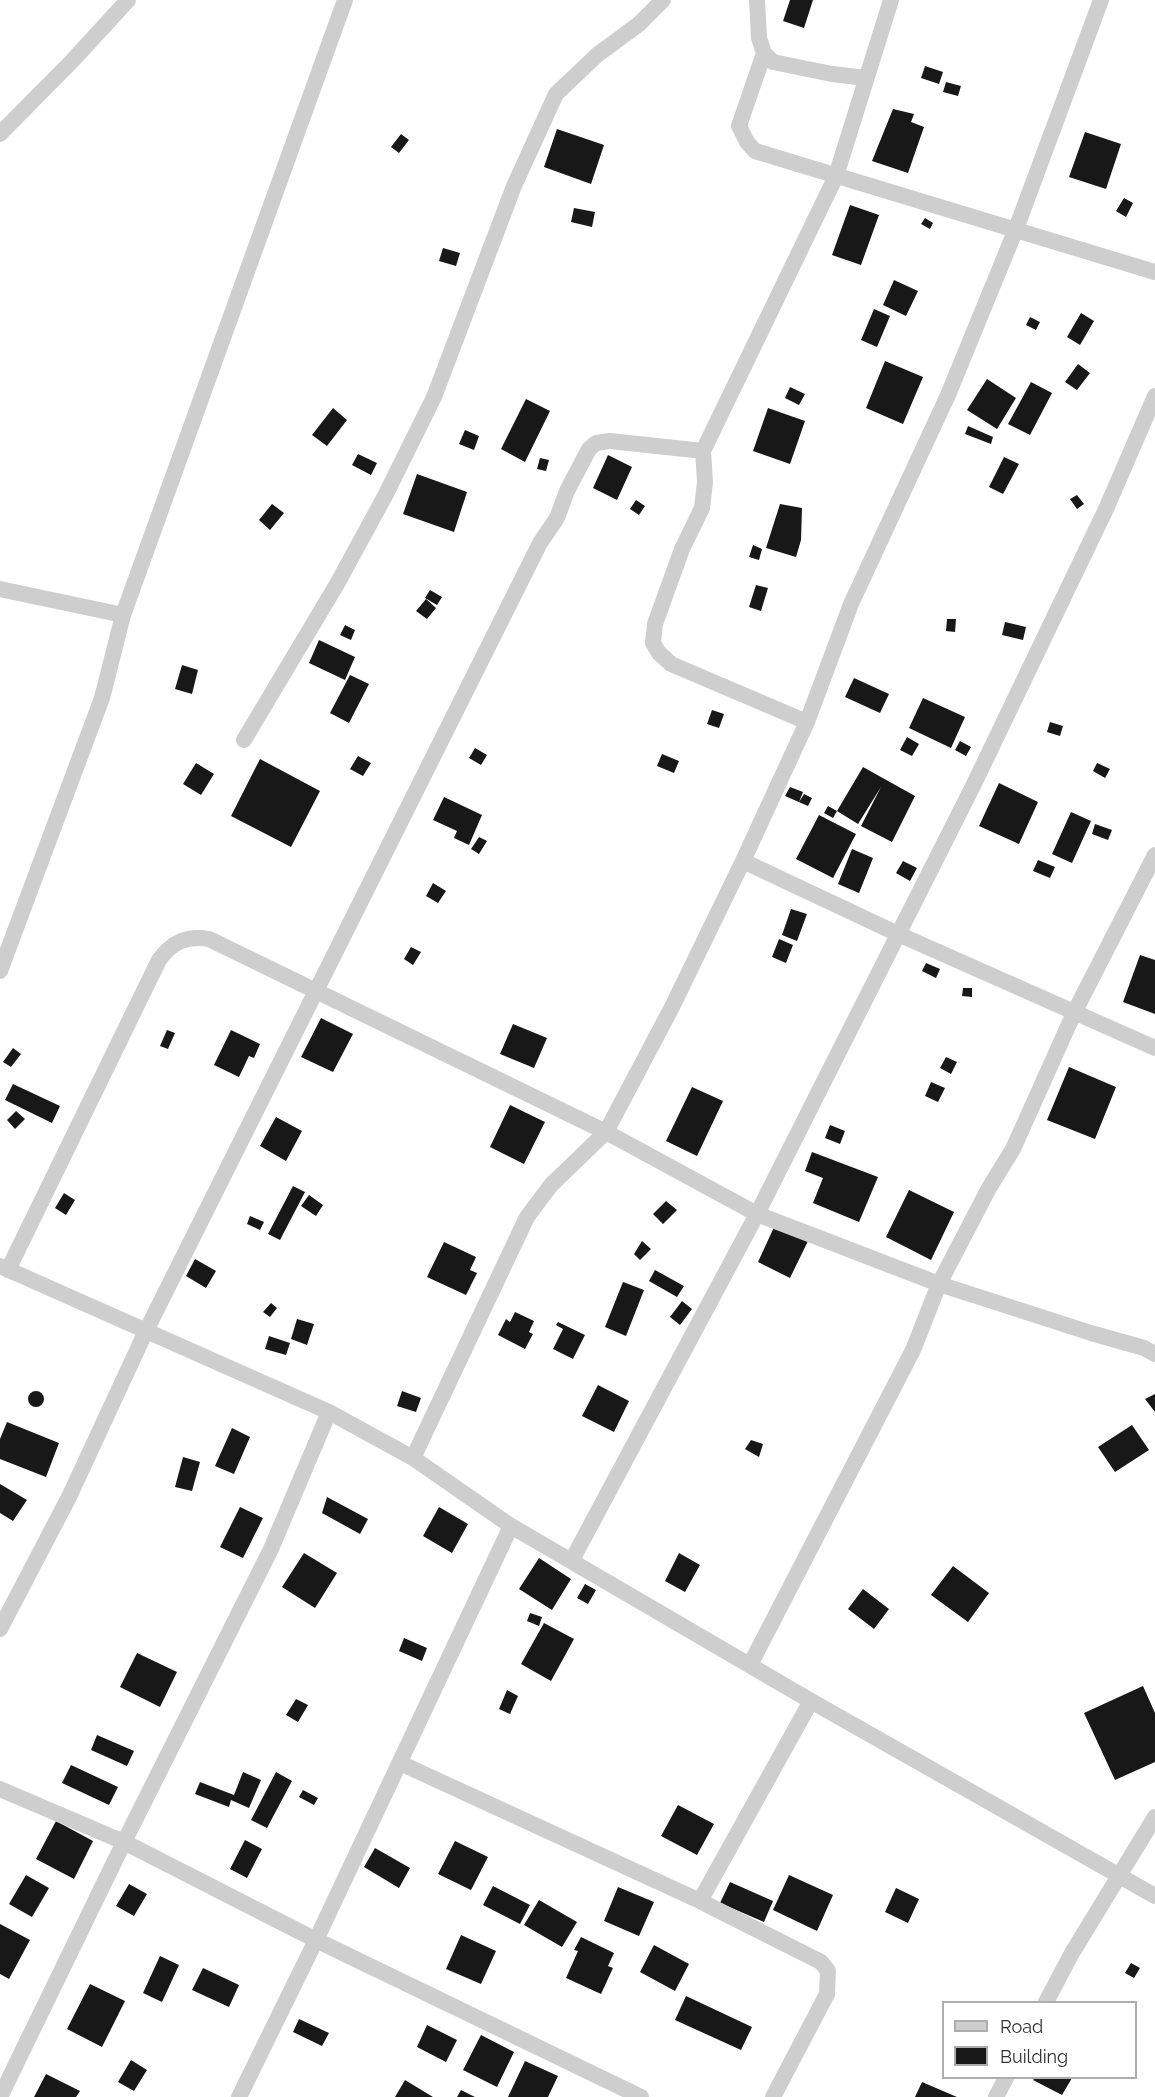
<!DOCTYPE html>
<style>
body{margin:0}
#map{position:relative;width:1155px;height:2097px;overflow:hidden;background:#fff;font-family:Raleway,sans-serif}
canvas{display:block}
.legend{position:absolute;left:942px;top:2001px;width:195px;height:78px;box-sizing:border-box;background:#fff;border:2px solid #adadad;margin:0;padding:8px 10px;list-style:none;font-size:18px;color:#313131}
.legend li{display:flex;align-items:center;gap:12px;height:30px}
.legend b{width:30px;border:2px solid #adadad}
</style>
<div id="map">
<canvas width="1155" height="2097"></canvas>
<ul class="legend">
<li><b style="height:8px;background:#cecece"></b>Road</li>
<li><b style="height:16px;background:#181818"></b>Building</li>
</ul>
</div>
<script>
const ctx = document.querySelector('canvas').getContext('2d');
ctx.lineJoin = 'round';
function paint(path, color) {
  ctx.fillStyle = color;
  ctx.fill(path, 'evenodd');
}
function strokePath(path, color, width, dash) {
  ctx.strokeStyle = color;
  ctx.lineWidth = width;
  ctx.lineCap = dash ? 'butt' : 'round';
  ctx.setLineDash(dash || []);
  ctx.stroke(path);
}
paint(new Path2D(`
 M790,0H813L804,28L783,21Z
 M925,66L943,72L939,84L921,78Z
 M946,82L961,86L958,96L943,92Z
 M893,109L914,114L911,122L924,127L908,173L872,161Z
 M557,129L604,145L591,184L544,167Z
 M1085,132L1121,144L1106,189L1069,177Z
 M401,134L409,140L399,153L391,147Z
 M1124,198L1133,203L1126,217L1116,211Z
 M850,205L879,215L861,265L832,255Z
 M574,208L595,212L592,227L571,222Z
 M925,218L933,223L930,229L921,224Z
 M443,248L460,253L456,266L439,261Z
 M894,280L918,291L906,316L883,305Z
 M874,309L890,316L877,347L861,340Z
 M1081,313L1094,321L1080,345L1067,337Z
 M1030,317L1040,322L1036,330L1026,325Z
 M885,361L923,377L903,424L866,408Z
 M1078,364L1090,373L1077,390L1065,382Z
 M987,379L1016,398L997,429L967,410Z
 M1031,382L1052,393L1030,435L1008,424Z
 M790,387L805,394L799,405L785,398Z
 M526,399L550,411L525,462L501,449Z
 M333,408L347,420L327,446L312,435Z
 M768,408L805,421L790,464L753,451Z
 M968,426L993,437L991,444L965,434Z
 M465,430L479,436L474,450L459,444Z
 M358,454L377,463L371,475L352,465Z
 M608,455L632,467L617,500L593,488Z
 M1004,457L1019,464L1003,494L989,487Z
 M540,458L549,460L546,471L537,469Z
 M417,474L467,492L454,532L403,514Z
 M1077,495L1084,504L1077,509L1070,499Z
 M636,500L645,506L639,515L630,509Z
 M272,504L284,513L270,530L259,520Z
 M780,504L802,508L801,540L796,557L766,548Z
 M753,545L762,549L759,560L749,557Z
 M756,585L768,588L761,611L749,607Z
 M430,590L442,597L437,605L425,598Z
 M426,599L436,608L427,619L416,611Z
 M947,619H956L955,632L946,631Z
 M1005,622L1026,627L1023,640L1002,635Z
 M345,625L355,630L351,640L340,635Z
 M319,640L355,657L345,680L309,663Z
 M182,665L198,670L192,694L175,689Z
 M350,675L369,684L349,723L330,713Z
 M854,678L889,694L880,713L845,697Z
 M923,698L965,717L951,748L909,728Z
 M712,710L724,714L719,728L707,724Z
 M1050,722L1063,726L1060,736L1047,732Z
 M907,737L919,744L912,756L900,750Z
 M960,741L971,747L966,756L955,750Z
 M475,748L487,755L481,765L469,758Z
 M662,754L679,761L674,773L657,766Z
 M358,756L371,763L363,776L350,769Z
 M260,759L320,791L291,847L231,816Z
 M196,763L214,774L201,795L183,784Z
 M1097,763L1110,769L1105,778L1093,771Z
 M863,767L915,796L892,842L861,826L881,787L858,824L837,811Z
 M999,783L1038,802L1019,844L979,826Z
 M790,787L803,792L799,802L804,794L812,798L808,806L785,796Z
 M444,797L482,815L469,845L454,838L457,831L433,820Z
 M828,806L837,811L833,818L824,813Z
 M1071,812L1091,821L1072,863L1052,854Z
 M819,815L856,834L833,878L796,859Z
 M1095,824L1112,830L1108,840L1092,834Z
 M479,837L487,841L479,854L471,849Z
 M852,849L873,858L859,893L838,884Z
 M1038,860L1055,867L1050,878L1033,871Z
 M903,861L917,868L910,881L896,873Z
 M433,883L446,891L438,903L426,896Z
 M791,909L807,914L797,941L782,935Z
 M779,939L793,945L786,963L772,957Z
 M411,947L421,952L413,965L404,959Z
 M1140,955L1155,960V1014L1123,1002Z
 M926,963L940,969L936,978L922,971Z
 M963,988H972V997L962,996Z
 M321,1018L353,1034L333,1072L301,1057Z
 M513,1024L547,1038L534,1068L500,1054Z
 M167,1030L175,1033L168,1049L160,1046Z
 M231,1030L260,1044L254,1058L249,1056L239,1077L214,1065Z
 M13,1048L21,1054L11,1067L3,1062Z
 M946,1057L957,1062L951,1074L940,1068Z
 M1069,1067L1116,1087L1095,1139L1047,1120Z
 M931,1082L945,1088L938,1102L925,1096Z
 M13,1084L60,1106L52,1123L5,1100Z
 M692,1087L723,1101L697,1156L666,1141Z
 M510,1105L545,1122L524,1164L490,1147Z
 M16,1111L25,1119L15,1129L7,1120Z
 M276,1117L302,1131L286,1161L260,1146Z
 M830,1125L845,1131L840,1144L825,1138Z
 M812,1152L878,1177L859,1222L813,1203L823,1178L805,1171Z
 M293,1186L305,1192L280,1240L268,1234Z
 M909,1190L954,1212L931,1260L886,1237Z
 M64,1193L75,1200L66,1215L55,1208Z
 M309,1195L323,1205L316,1216L301,1206Z
 M666,1201L677,1210L663,1224L653,1214Z
 M250,1216L264,1222L260,1230L247,1224Z
 M775,1225L808,1241L790,1278L758,1262Z
 M642,1241L651,1249L640,1260L634,1254Z
 M444,1242L476,1257L470,1270L477,1273L466,1295L427,1277Z
 M195,1259L216,1271L206,1288L186,1276Z
 M655,1270L684,1286L677,1297L649,1281Z
 M623,1282L644,1290L626,1336L605,1327Z
 M682,1301L692,1309L680,1325L670,1317Z
 M271,1303L277,1308L270,1317L263,1312Z
 M515,1312L534,1321L529,1332L533,1334L525,1349L498,1335L506,1319L510,1322Z
 M297,1319L314,1324L307,1345L291,1339Z
 M558,1322L585,1335L573,1359L553,1349L563,1329L556,1325Z
 M269,1336L290,1343L286,1355L265,1349Z
 M598,1385L629,1401L614,1432L582,1416Z
 M402,1391L421,1398L416,1412L397,1406Z
 M28 1399a8 8 0 1 1 16 0a8 8 0 1 1-16 0Z
 M1155,1394V1412L1145,1399Z
 M7,1422L59,1443L46,1477L0,1459V1439Z
 M1132,1425L1149,1450L1115,1472L1098,1447Z
 M232,1428L250,1437L234,1474L215,1466Z
 M751,1440L763,1444L759,1457L745,1449Z
 M183,1457L200,1462L192,1491L175,1487Z
 M0,1484L27,1500L13,1521L0,1513Z
 M327,1497L368,1519L360,1534L322,1513Z
 M240,1507L263,1518L243,1558L220,1547Z
 M439,1507L468,1524L452,1553L423,1536Z
 M304,1553L337,1573L315,1608L282,1587Z
 M679,1553L700,1565L685,1592L665,1581Z
 M539,1558L571,1579L552,1610L519,1589Z
 M953,1566L989,1593L968,1622L931,1595Z
 M585,1584L596,1590L588,1604L577,1598Z
 M863,1589L889,1609L874,1629L848,1609Z
 M530,1613L542,1617L539,1626L527,1621Z
 M544,1623L574,1639L551,1681L521,1664Z
 M404,1638L427,1648L422,1661L399,1651Z
 M137,1653L177,1672L160,1707L120,1687Z
 M1143,1686L1155,1713V1762L1115,1780L1084,1713Z
 M507,1690L518,1696L510,1714L499,1709Z
 M296,1699L308,1705L298,1722L286,1715Z
 M97,1735L134,1751L127,1766L91,1750Z
 M71,1765L118,1787L109,1805L62,1783Z
 M243,1772L261,1780L249,1808L231,1800L229,1807L195,1794L200,1782L234,1795Z
 M276,1772L292,1781L267,1828L251,1820Z
 M303,1790L318,1798L314,1805L299,1797Z
 M678,1805L714,1824L697,1855L661,1836Z
 M56,1821L93,1841L74,1879L36,1859Z
 M245,1840L262,1849L247,1878L230,1869Z
 M455,1841L488,1857L471,1890L438,1874Z
 M375,1848L410,1868L399,1888L364,1867Z
 M26,1875L49,1888L32,1917L9,1904Z
 M789,1875L833,1895L817,1931L773,1910Z
 M730,1882L773,1901L764,1922L720,1903Z
 M129,1884L147,1894L134,1916L116,1906Z
 M493,1886L530,1905L520,1924L483,1905Z
 M618,1887L654,1902L639,1936L604,1921Z
 M896,1888L919,1899L908,1923L885,1912Z
 M539,1900L577,1922L562,1947L524,1925Z
 M0,1924L30,1940L9,1979L0,1974Z
 M461,1935L496,1951L481,1984L446,1969Z
 M581,1937L614,1953L608,1966L613,1968L601,1994L566,1978L578,1951L574,1950Z
 M654,1945L689,1964L675,1991L640,1972Z
 M160,1956L179,1965L162,2002L143,1993Z
 M1131,1963L1140,1968L1134,1978L1125,1973Z
 M203,1968L239,1985L229,2007L192,1990Z
 M90,1984L125,2001L102,2047L67,2029Z
 M686,1996L752,2027L741,2050L675,2020Z
 M299,2019L329,2033L322,2046L293,2032Z
 M427,2025L457,2040L446,2062L417,2047Z
 M481,2035L514,2052L497,2087L463,2070Z
 M131,2060L147,2070L134,2091L118,2082Z
 M525,2061L558,2076L548,2097H508Z
 M46,2074L80,2091L76,2097H34Z
 M1035,2078H1072L1062,2095L1033,2080Z
 M405,2080L433,2097H395Z
 M922,2082L957,2097H915Z
 M461,2090L475,2097H457Z`), '#181818');
strokePath(new Path2D(`
 M757,0L759,38L764,53L773,62L832,74L866,78
 M764,53L739,126L747,142L755,151L1155,272
 M0,134L73,60L128,0
 M0,589L123,615
 M807,722L671,664L659,653L653,643L655,624L682,549L702,508L705,482L703,451L836,176L891,0
 M244,740L337,584L385,496L434,397L514,186L556,94L597,55L639,24L663,0
 M743,861L898,934L1155,1048
 M0,971L102,698L123,615L345,0
 M0,1266L329,1412L413,1458L511,1526L811,1701L1155,1896
 M8,1270L159,960C172,942 187,935 209,939L606,1132L757,1214L939,1284L1091,1333L1144,1348L1155,1354
 M413,1458L527,1217L551,1185L606,1132L672,1007L743,861L807,722L851,604L948,395L1016,229L1101,0
 M572,1560L757,1214L973,786L1106,509L1155,396
 M0,1629L69,1497L146,1331L540,543L557,518L567,491L589,449L596,443L610,441L703,451
 M750,1665L913,1350L939,1284L989,1188L1013,1149L1074,1013L1155,855
 M400,1763L700,1901L821,1962L828,1971L827,1994L773,2097
 M0,1789L124,1842L316,1940L641,2097
 M700,1901L811,1701
 M1046,2002L1072,1953L1155,1817
 M0,2097L124,1842L271,1549L329,1412
 M239,2097L316,1940L511,1526
 M996,2097L1006,2078`), '#cecece', 16);
</script>
